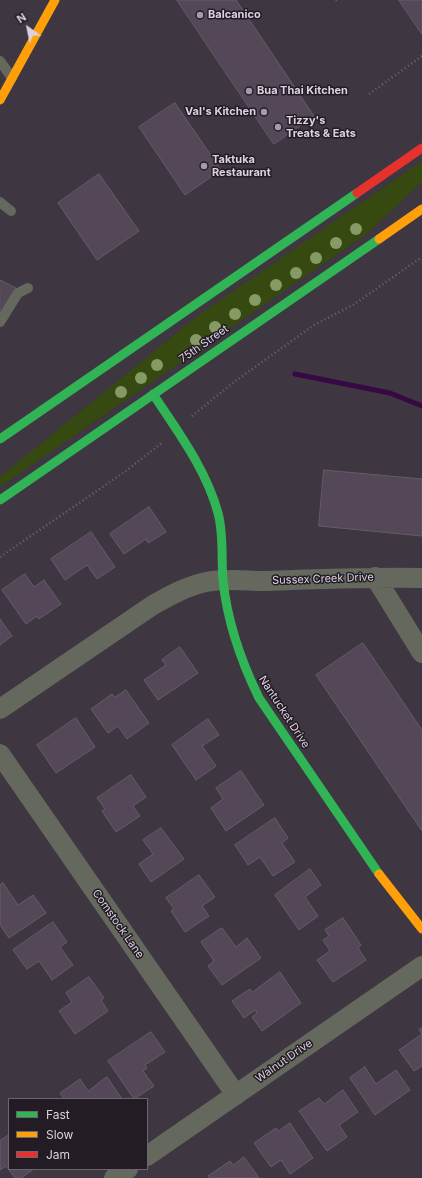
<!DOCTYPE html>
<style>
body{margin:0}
#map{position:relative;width:422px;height:1178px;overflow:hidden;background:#3e3641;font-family:Inter,sans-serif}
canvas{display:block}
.legend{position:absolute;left:8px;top:1098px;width:140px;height:72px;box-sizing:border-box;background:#231c25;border:1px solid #6d656f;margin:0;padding:5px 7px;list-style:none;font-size:12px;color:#dcd2df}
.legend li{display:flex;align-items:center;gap:8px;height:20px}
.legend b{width:20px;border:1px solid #6d656f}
.north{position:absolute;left:8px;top:8px;width:40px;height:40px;-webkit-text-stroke:3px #231c25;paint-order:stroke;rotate:327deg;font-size:11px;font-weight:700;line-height:16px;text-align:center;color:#dcd2df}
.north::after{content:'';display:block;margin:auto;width:14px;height:18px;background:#dcd2df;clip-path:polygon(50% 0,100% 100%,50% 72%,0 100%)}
</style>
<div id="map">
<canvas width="422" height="1178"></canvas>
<ul class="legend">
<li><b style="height:5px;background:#30b455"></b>Fast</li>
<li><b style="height:5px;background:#ff9f0a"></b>Slow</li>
<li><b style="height:5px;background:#e5322d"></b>Jam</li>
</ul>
<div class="north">N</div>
</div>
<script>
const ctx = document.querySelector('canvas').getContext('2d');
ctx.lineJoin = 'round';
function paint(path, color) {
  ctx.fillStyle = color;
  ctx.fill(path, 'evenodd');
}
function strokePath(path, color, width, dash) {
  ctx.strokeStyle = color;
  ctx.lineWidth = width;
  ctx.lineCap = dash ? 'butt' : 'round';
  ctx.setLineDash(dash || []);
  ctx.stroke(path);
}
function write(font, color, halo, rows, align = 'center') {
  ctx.font = font + ' Inter,sans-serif';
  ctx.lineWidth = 3;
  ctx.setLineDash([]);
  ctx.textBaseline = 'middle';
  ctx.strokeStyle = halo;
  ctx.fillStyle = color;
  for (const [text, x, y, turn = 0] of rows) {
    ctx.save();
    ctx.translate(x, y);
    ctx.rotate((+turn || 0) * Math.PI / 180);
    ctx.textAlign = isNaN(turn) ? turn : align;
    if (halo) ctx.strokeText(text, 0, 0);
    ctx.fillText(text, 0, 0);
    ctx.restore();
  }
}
paint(new Path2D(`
 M422,161V182L368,233L0,487V477L200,314Z`), '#364910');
strokePath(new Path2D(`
 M295,374L390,393L422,406`), '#360942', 5);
const building = new Path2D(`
 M177,0H236L314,116L274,144Z
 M399,0H422V34Z
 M175,103L221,170L185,195L139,127Z
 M99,174L139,231L97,260L58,203Z
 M0,280L16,288L0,316Z
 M324,470L422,479V536L319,526Z
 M149,507L166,532L148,543L146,539L124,554L110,534Z
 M91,532L115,567L97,579L87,565L65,580L51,559Z
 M25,574L34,587L44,580L61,604L39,619L37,616L26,624L2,590Z
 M0,619L12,636L0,645Z
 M363,643L422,730V831L316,675Z
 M180,647L198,673L158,700L144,680L166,665L162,660Z
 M126,690L149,723L127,739L118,726L108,733L91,709L112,694L115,697Z
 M76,718L95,747L56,773L37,745Z
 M208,719L219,735L202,746L216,766L196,780L172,745Z
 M241,771L264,805L226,831L211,808L223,799L216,788Z
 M131,775L146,797L133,806L140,816L116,832L102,811L105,809L97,798Z
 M275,818L288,838L282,843L295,862L273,876L260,857L248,865L235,845Z
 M161,828L184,859L151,882L139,864L153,854L143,840Z
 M310,869L321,885L305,897L318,916L299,930L275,895Z
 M199,875L215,897L202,906L209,916L185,932L171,911L174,909L166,898Z
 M3,883L18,905L33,895L46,913L9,938L0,925V885Z
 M343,918L361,945L358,948L366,960L333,982L317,960L330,951L323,940L329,936L325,930Z
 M53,922L67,942L60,947L73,965L52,980L39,961L27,969L13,950Z
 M222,928L236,947L247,938L261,958L222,985L208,966L214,961L201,942Z
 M280,972L301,1003L262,1031L252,1017L257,1013L255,1010L244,1018L232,1001L250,989L252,992Z
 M89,977L104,998L101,1000L108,1011L75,1034L59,1011L72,1002L66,993Z
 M422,1028V1066L414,1071L399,1050L422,1034L419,1030Z
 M151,1032L165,1052L145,1065L147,1068L143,1071L154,1086L134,1099L108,1061Z
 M365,1067L376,1084L396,1070L410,1090L375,1115L350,1078Z
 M107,1077L122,1099H64L60,1093L80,1079L88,1091Z
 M343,1090L358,1112L339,1125L347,1137L327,1151L299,1111L319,1098L324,1104Z
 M290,1123L313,1158L290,1174L281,1160L271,1167L254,1143L276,1128L278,1131Z
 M9,1135V1169H34L21,1178H15L6,1166L0,1170V1141Z
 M244,1157L259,1178H210L208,1176L230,1161L233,1165Z`);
paint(building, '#544858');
strokePath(building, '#645d66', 1);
strokePath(new Path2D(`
 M336,0L337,1
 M369,94L422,56
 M192,416L234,382L314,325L353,305L422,257
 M0,557L126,471L163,442`), '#6a6a67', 2.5, [1, 3]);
strokePath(new Path2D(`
 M0,61L12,78
 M0,202L11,211
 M0,322L18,293L28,288`), '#65685d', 10);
strokePath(new Path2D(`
 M375,577L422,653
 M0,709L153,605C169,596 187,586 206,582C226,578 246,581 266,581C318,579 370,577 422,578
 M0,754L236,1095
 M147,1156L422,966
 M114,1178L128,1169`), '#65685d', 20);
strokePath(new Path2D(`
 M153,394C178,432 206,469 218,513C224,535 221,557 223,580C227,621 241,661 259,698L379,874
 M0,439L357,193
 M0,500L379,239`), '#30b455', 9);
strokePath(new Path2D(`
 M0,100L55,0
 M379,239L422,209
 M379,874L422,929`), '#ff9f0a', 9);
strokePath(new Path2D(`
 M357,193L422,148`), '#e5322d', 9);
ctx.fillStyle = '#869a66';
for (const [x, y] of [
 [356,229],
 [336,243],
 [316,258],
 [296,273],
 [276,285],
 [255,300],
 [235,314],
 [215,327],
 [196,340],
 [157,365],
 [141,378],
 [121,392]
]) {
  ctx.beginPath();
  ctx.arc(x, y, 6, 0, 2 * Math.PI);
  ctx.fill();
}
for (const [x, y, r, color] of [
 [200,15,4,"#a59ba8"],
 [249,91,4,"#a59ba8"],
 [264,112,4,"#a59ba8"],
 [278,127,4,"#a59ba8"],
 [204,166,4,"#a59ba8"]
]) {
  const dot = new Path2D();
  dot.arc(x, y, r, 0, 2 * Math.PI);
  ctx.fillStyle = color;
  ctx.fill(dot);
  strokePath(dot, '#231c25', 1.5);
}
write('bold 11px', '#dcd2df', '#231c25', [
 ["Balcanico",208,15],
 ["Bua Thai Kitchen",257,91],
 ["Val's Kitchen",256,112,"right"],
 ["Tizzy's",286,121],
 ["Treats & Eats",286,134],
 ["Taktuka",212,160],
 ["Restaurant",212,173]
], 'left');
write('11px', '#dcd2df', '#231c25', [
 ["75th Street",204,344,-35],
 ["Sussex Creek Drive",323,579,-2],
 ["Nantucket Drive",284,712,57],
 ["Comstock Lane",118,924,55],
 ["Walnut Drive",284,1061,-35]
]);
</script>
